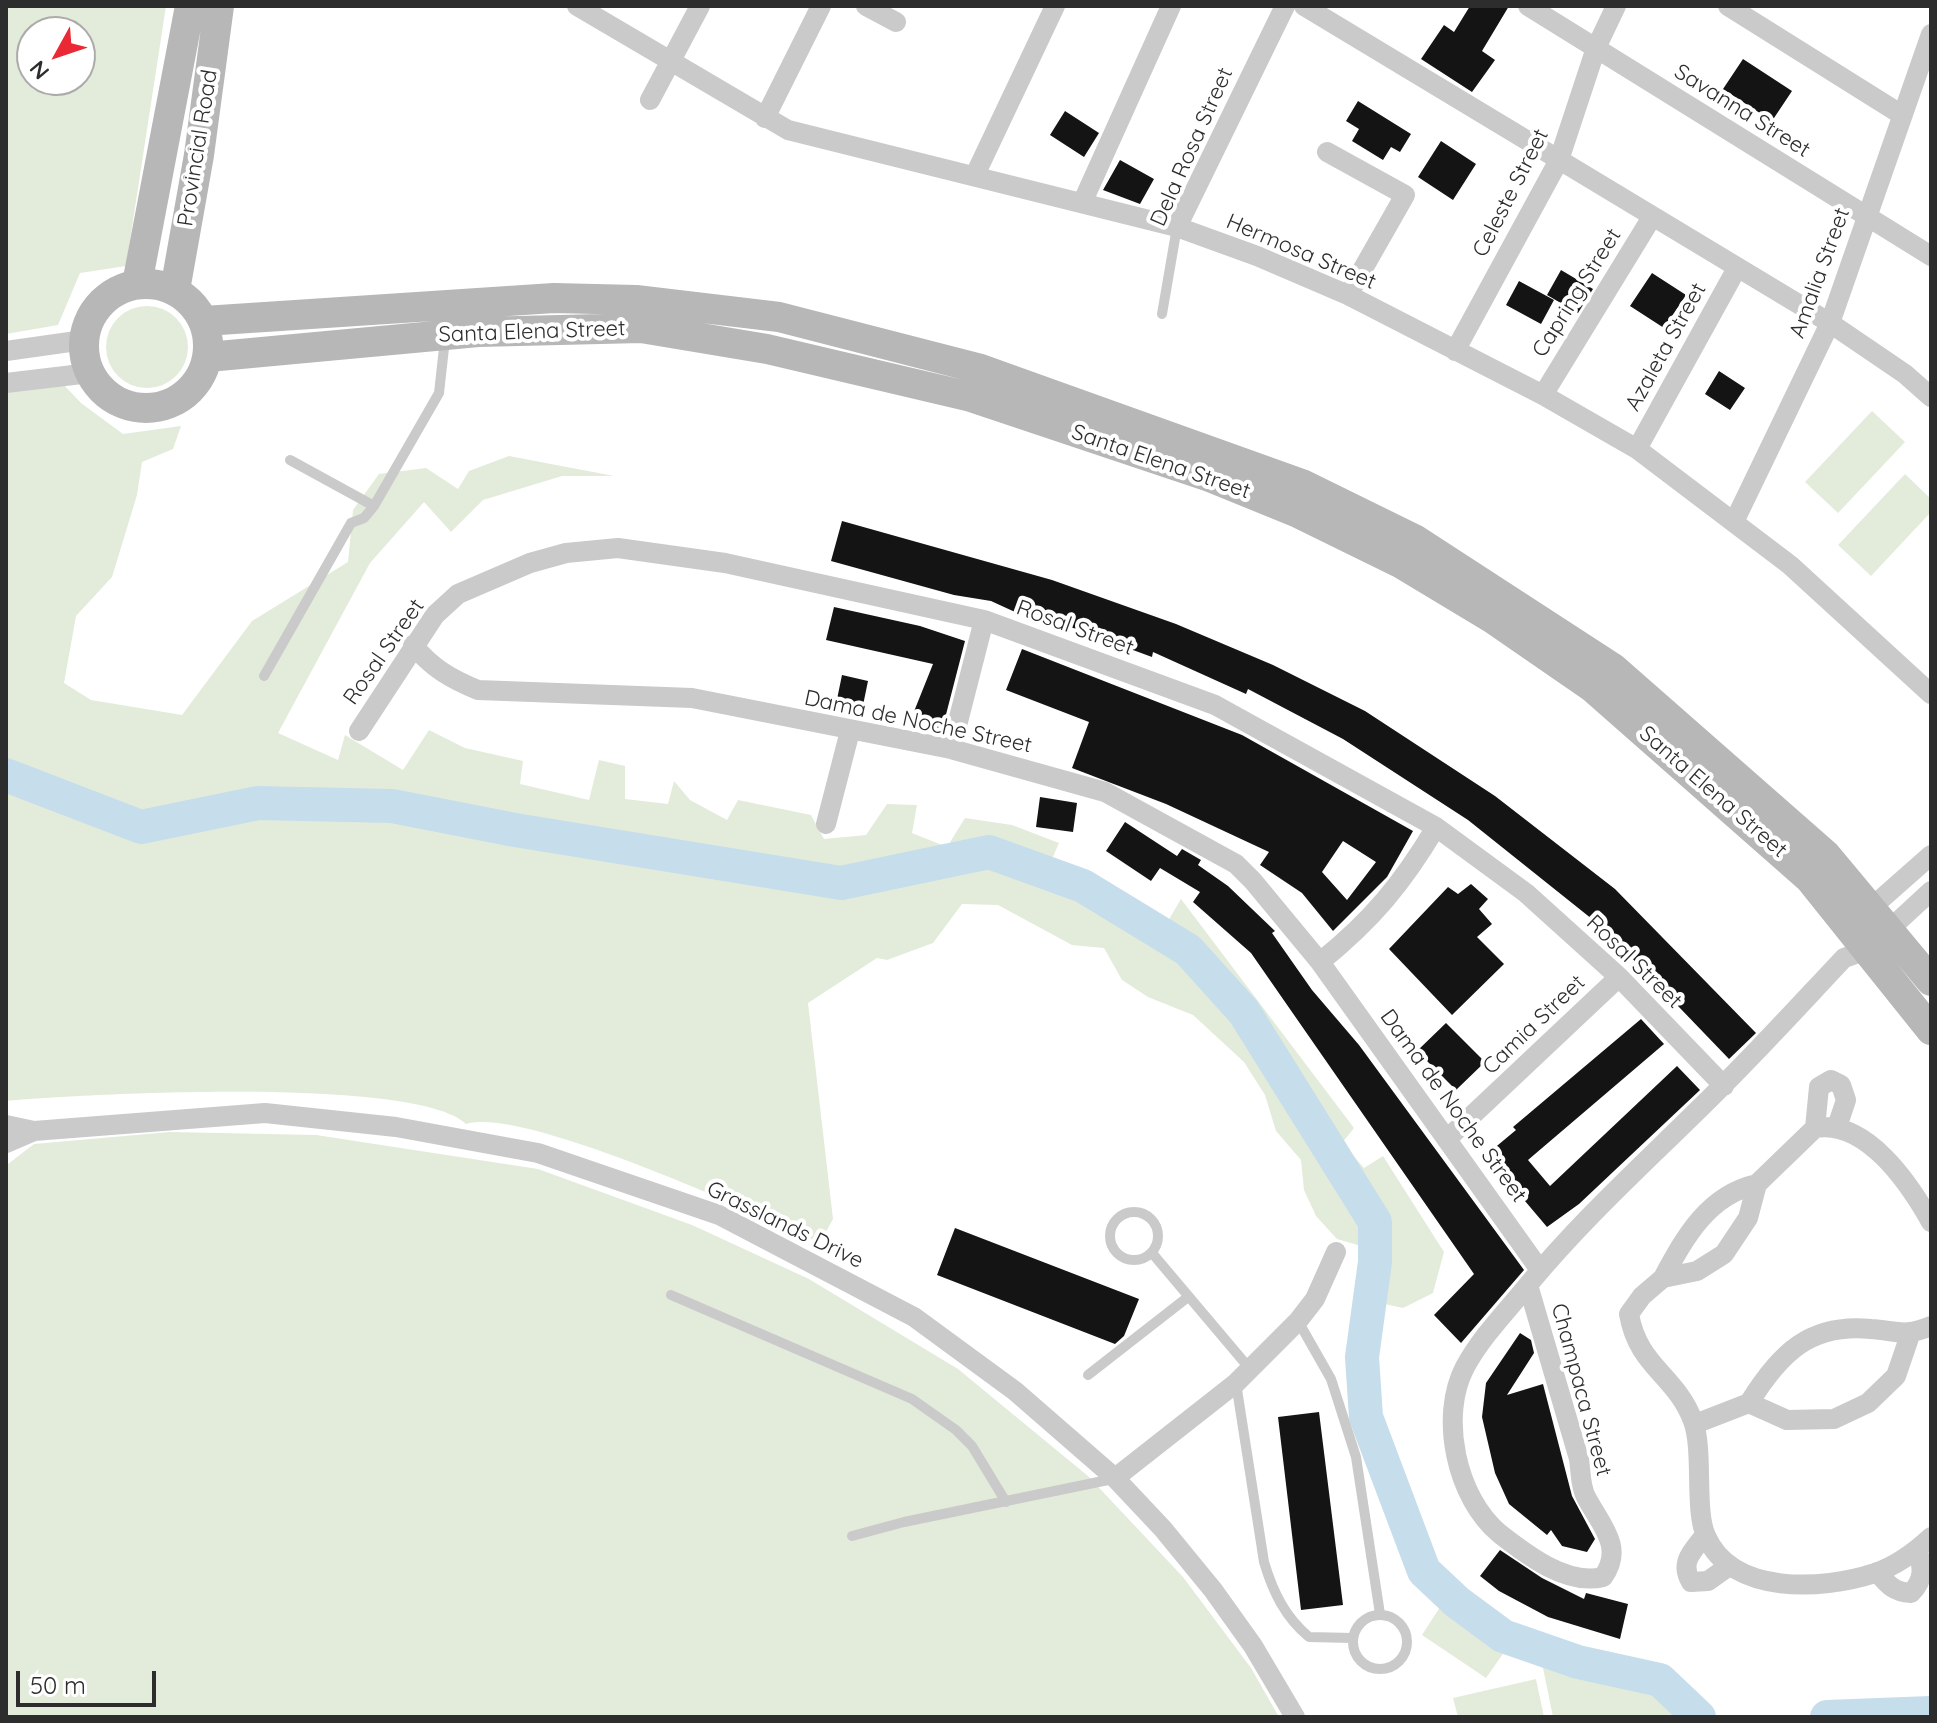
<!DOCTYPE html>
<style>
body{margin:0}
#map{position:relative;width:1937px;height:1723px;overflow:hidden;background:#fff;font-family:Quicksand,sans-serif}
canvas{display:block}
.frame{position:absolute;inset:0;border:8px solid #2d2d2d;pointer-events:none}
.north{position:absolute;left:16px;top:16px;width:80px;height:80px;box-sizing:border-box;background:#fff;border:2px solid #ababab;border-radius:50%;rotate:230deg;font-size:22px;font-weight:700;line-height:32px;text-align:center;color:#2d2d2d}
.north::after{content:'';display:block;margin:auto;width:28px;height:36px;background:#eb2934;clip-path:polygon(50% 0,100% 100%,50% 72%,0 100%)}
.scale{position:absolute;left:16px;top:1671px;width:140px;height:36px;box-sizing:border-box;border:4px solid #2d2d2d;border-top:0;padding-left:10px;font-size:24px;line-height:28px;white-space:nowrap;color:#2d2d2d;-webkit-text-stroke:6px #fff;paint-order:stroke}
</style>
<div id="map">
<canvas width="1937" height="1723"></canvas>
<div class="frame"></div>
<div class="north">N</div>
<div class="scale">50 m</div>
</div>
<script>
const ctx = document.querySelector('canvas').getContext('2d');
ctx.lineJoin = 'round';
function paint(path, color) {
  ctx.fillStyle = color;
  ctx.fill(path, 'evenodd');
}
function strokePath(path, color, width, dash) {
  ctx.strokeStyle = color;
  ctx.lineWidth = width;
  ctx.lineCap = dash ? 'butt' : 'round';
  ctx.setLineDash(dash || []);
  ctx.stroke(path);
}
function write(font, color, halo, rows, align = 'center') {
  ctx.font = font + ' Quicksand,sans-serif';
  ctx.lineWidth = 8;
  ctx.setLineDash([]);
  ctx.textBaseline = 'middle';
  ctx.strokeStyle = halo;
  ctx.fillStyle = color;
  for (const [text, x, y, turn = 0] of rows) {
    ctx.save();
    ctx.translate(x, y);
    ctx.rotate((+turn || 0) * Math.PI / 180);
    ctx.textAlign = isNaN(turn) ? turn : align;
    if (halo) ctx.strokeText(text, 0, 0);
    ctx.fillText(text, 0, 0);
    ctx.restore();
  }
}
paint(new Path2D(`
 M6,6H166L126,266L80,273L58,325L6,334ZM32,32H80V80H32Z
 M106 347a41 41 0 1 1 82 0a41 41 0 1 1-82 0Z
 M62,383L81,403L123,434L181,426L173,449L142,462L137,495L112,577L76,616L64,683L91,700L182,715L252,621L348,562L353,510L379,474L426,468L458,489L469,471L509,456L614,476H562L483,500L451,532L424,502L370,563L278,733L338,760L345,735L403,770L429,730L465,748L523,761L520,784L589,800L599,760L625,766V799L668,804L674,781L690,800L727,820L738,800L811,815L824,839L866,835L887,804L917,805L912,833L947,847L965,818L1012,825L1059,843L1052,859L1090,876L1168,921L1181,899L1354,1128L1342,1143L1364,1168L1383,1156L1444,1252L1433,1293L1403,1308L1380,1303L1361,1246L1337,1239L1316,1216L1304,1190L1301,1160L1276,1131L1265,1095L1244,1062L1193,1015L1148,997L1122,980L1104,948L1072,945L998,905L962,904L933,943L887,960L877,958L808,1003L833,1219L820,1243C758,1214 522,1106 466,1124C416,1076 84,1094 6,1101V391Z
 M1872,411L1905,442L1838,513L1805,482Z
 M1905,474L1931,499V512L1871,576L1838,545Z
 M170,1132L316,1135L538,1169L692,1225L809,1279L958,1369L1088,1476L1183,1577L1251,1668L1279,1717H6L8,1164L34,1144Z
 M1442,1604L1507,1648L1486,1678L1422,1635Z
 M1541,1658L1657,1693L1697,1717H1553Z
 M1536,1679L1544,1717H1458L1453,1698Z`), '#e3ecda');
strokePath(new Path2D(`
 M6,775L141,827L258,803L392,806L515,830L841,883L989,852L1083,886L1188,950L1244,1012L1375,1222V1262L1362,1357L1366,1417L1424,1571L1457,1602L1503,1636L1578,1662L1660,1680L1699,1717
 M1827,1717L1931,1713`), '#c6ddec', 34);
paint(new Path2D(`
 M1470,6H1509L1482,51L1495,60L1472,92L1421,59L1444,25L1454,32Z
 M1743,59L1792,91L1772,121L1723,89Z
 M1358,101L1411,134L1400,152L1391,147L1383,160L1352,141L1359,129L1346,121Z
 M1065,111L1099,133L1084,157L1050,135Z
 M1441,141L1476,164L1453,200L1418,177Z
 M1120,160L1154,179L1140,204L1103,190Z
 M1561,270L1593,289L1578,313L1547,295Z
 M1652,273L1686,295L1664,328L1630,306Z
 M1519,281L1554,300L1541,324L1506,305Z
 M1719,371L1745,388L1730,410L1705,394Z
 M842,521L1052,580L1176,624L1273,665L1365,711L1495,796L1615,889L1756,1033L1729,1059L1602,927L1468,820L1343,739L1248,689L1246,694L1153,652L1152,657L1016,607L1015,612L991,601L954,595L831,561Z
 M834,607L920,626L965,641L942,730L911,719L933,664L826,640Z
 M1022,649L1242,735L1413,831L1387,877L1333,931L1302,893L1260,865L1269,852L1166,804L1072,768L1089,722L1006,690ZM1343,841L1376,862L1347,900L1322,872Z
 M842,675L868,681L861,715L835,709Z
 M1040,797L1077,803L1073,832L1036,827Z
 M1125,822L1177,856L1182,849L1201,860L1198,865L1228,886L1275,931L1272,933L1312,990L1359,1045L1524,1270L1461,1343L1434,1315L1474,1274L1251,953L1193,902L1200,892L1160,868L1151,881L1106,851Z
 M1471,884L1488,899L1479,909L1492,924L1477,937L1504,964L1452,1015L1389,949L1448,887L1458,894Z
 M1641,1019L1664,1044L1528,1160L1550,1186L1677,1066L1700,1090L1579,1204L1547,1227L1486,1155L1516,1130L1513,1127Z
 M1446,1023L1485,1062L1456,1090L1417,1051Z
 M955,1228L1139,1299L1124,1336L1115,1344L937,1275Z
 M1520,1333L1531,1340L1534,1353L1507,1395L1543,1384L1572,1496L1595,1539L1587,1552L1562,1546L1551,1530L1547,1535L1509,1504L1495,1473L1482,1417L1486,1383Z
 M1319,1412L1343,1605L1301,1610L1278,1417Z
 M1500,1550L1542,1578L1584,1599L1586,1593L1628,1604L1620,1639L1548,1617L1499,1591L1480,1576Z`), '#141414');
strokePath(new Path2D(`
 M1162,314L1177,227
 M290,460L374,506
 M264,676L351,523L364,518L374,506L439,393L445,339
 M1110 1236a24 24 0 1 1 48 0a24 24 0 1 1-48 0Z
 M1152,1253L1250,1369
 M671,1295L912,1399L956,1430L972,1446L1006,1502
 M1298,1321L1331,1379L1356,1457L1380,1614
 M1088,1375L1188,1297
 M1236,1383L1264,1562C1273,1592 1285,1617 1309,1637L1353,1638
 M852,1536L904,1522L1113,1479
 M1353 1642a27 27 0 1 1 54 0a27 27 0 1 1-54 0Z`), '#cacaca', 10);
strokePath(new Path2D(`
 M577,6L788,130L1177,227L1257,256L1348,295L1543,395L1637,449L1790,565L1931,694
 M866,6L896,22
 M1304,6L1830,323L1905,374L1931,397
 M1528,6L1931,256
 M1728,6L1902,115
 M650,100L700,6
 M765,118L821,6
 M1327,152L1405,195L1348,295
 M975,175L1055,6
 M1083,201L1171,6
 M1177,227L1285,6
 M6,351L84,340
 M1455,351L1559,160L1596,48L1616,6
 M6,383L90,373
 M1543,395L1652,217
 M1637,449L1737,268
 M1735,520L1830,323L1931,34
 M413,645C432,668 451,679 478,690L692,698L951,749L1105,792L1236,864L1253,881L1320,962L1540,1270
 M359,731L435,615L458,594L530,563L566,553L618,548L725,563L984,620L1215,705L1436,827L1526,893L1619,977L1724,1086
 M951,749L984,620
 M826,824L850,731
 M1863,915L1931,855
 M1320,962C1372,920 1402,884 1436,827
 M6,1125L34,1131
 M1815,1128L1819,1087L1831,1080L1841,1085L1846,1100L1837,1127
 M1447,1139L1619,977
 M6,1143L34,1131L265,1113L396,1127L538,1153L719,1215L914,1317L1015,1391L1115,1478L1163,1529L1213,1590L1253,1646L1295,1717
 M1931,1222C1909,1183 1866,1119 1815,1128L1757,1184L1748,1218L1724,1254L1697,1271L1663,1278L1642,1296L1629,1314C1638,1367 1676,1375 1693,1421C1704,1450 1694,1510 1706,1536C1732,1596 1823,1590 1875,1573C1895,1566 1916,1551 1931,1537
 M1663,1278C1685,1237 1708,1195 1757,1184
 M1528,1285L1579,1459C1581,1472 1580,1485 1586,1497C1600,1524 1625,1547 1603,1577C1567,1586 1527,1555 1500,1534C1456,1498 1439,1416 1465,1367C1482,1336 1506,1312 1528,1285C1580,1222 1639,1168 1697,1111C1748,1062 1796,1009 1844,958L1867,950L1931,891
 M1910,1335L1896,1376L1868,1403L1834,1419L1787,1420L1749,1403C1780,1353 1810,1323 1871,1329C1898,1331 1905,1337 1931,1326
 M1695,1424L1749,1403
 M1115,1478L1236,1383L1298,1321L1315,1299L1336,1252
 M1705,1535C1693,1551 1679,1562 1691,1582L1708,1581L1729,1566
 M1877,1572C1888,1585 1894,1592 1911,1593C1925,1579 1923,1567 1917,1549`), '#cacaca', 20);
strokePath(new Path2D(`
 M84 346a62 62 0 1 1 124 0a62 62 0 1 1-124 0Z
 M137,284L190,6
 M175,290L199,155L219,6
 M204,321L554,298L636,300L779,317L981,369L1302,484L1416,540L1613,668L1826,855L1931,981
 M208,357L478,332L641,328L767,349L971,397L1210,477L1296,512L1400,563L1493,619L1593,688L1810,879L1931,1030`), '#b7b7b7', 30);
write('22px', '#2d2d2d', '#fff', [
 ["Savanna Street",1742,111,32],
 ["Dela Rosa Street",1192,147,-66],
 ["Provincial Road",198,148,-81],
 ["Celeste Street",1511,193,-63],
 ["Hermosa Street",1301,252,23],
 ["Amalia Street",1820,273,-70],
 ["Capring Street",1577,293,-58],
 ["Santa Elena Street",532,332,-2],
 ["Azaleta Street",1666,347,-61],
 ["Santa Elena Street",1161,462,19],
 ["Rosal Street",1075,628,20],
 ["Rosal Street",384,652,-55],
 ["Dama de Noche Street",918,722,12],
 ["Santa Elena Street",1713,792,41],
 ["Rosal Street",1634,962,44],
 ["Camia Street",1534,1025,-44],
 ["Dama de Noche Street",1453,1106,54],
 ["Grasslands Drive",785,1225,26],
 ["Champaca Street",1581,1390,75]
]);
</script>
